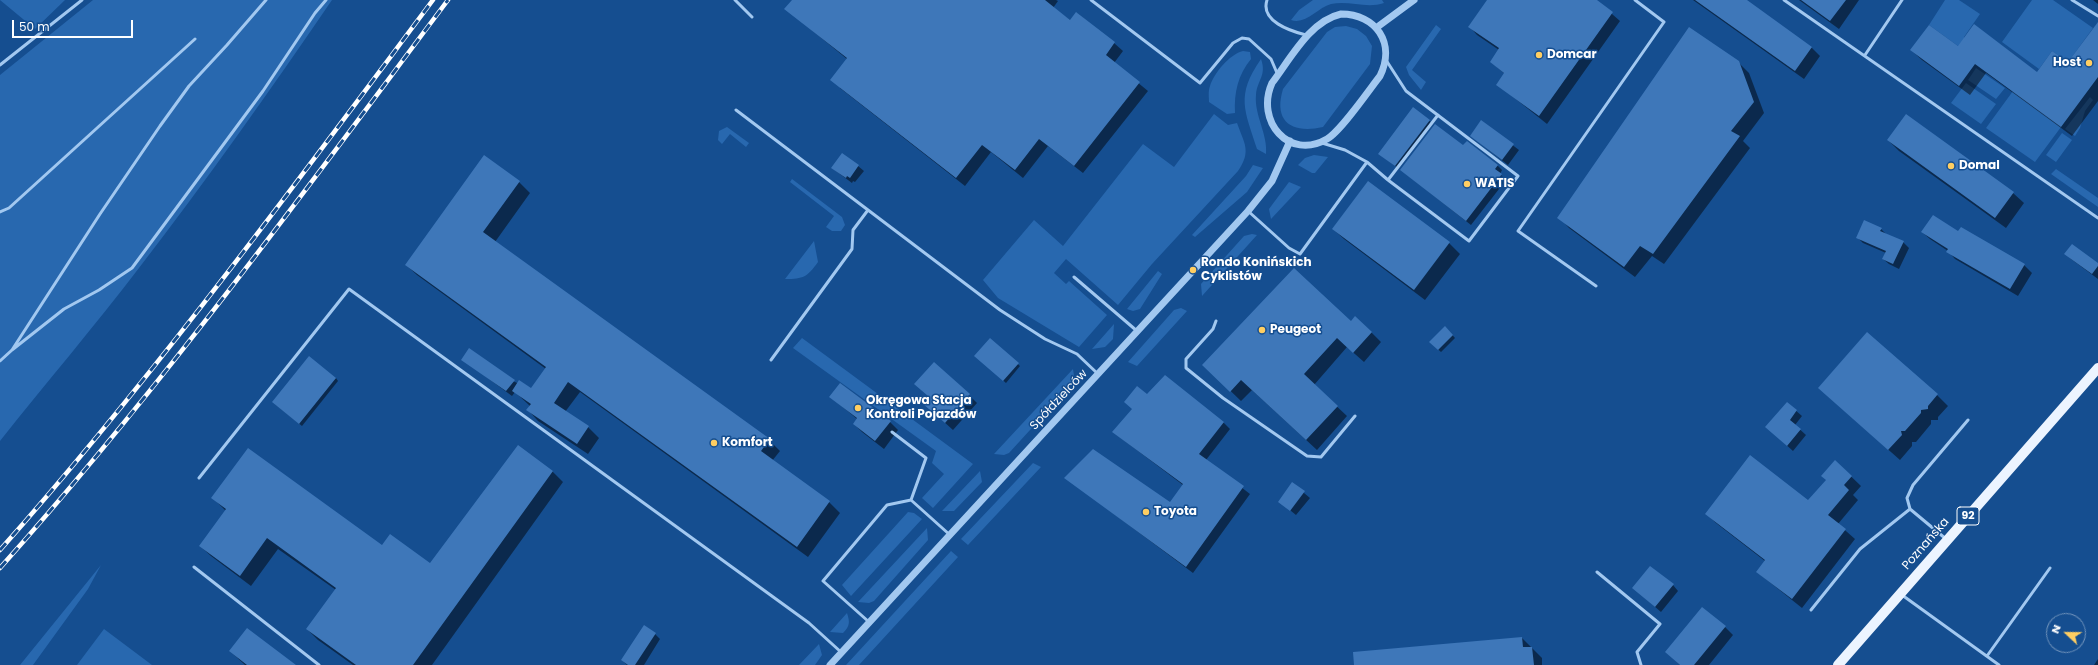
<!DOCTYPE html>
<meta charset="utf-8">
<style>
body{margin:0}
#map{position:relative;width:2098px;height:665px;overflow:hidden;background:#154e90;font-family:Poppins,sans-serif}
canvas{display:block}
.north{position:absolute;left:2046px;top:613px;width:40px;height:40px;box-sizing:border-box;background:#154e90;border:1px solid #7395bc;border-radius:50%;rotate:292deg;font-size:11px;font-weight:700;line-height:16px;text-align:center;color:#fff}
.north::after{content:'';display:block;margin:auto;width:14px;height:18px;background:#ffce62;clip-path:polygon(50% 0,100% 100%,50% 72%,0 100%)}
.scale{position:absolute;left:12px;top:20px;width:121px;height:18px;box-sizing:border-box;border:2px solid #fff;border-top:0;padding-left:5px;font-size:12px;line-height:14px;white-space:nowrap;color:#fff;-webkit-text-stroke:3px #154e90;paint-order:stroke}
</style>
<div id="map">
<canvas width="2098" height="665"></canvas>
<div class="north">N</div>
<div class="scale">50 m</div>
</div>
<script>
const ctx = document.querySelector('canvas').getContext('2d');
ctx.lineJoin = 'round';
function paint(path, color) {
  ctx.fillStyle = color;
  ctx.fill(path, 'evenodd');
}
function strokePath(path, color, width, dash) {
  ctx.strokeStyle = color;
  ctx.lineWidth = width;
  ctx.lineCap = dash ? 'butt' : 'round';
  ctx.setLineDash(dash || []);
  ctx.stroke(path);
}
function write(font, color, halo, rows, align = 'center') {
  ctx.font = font + ' Poppins,sans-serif';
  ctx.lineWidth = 3;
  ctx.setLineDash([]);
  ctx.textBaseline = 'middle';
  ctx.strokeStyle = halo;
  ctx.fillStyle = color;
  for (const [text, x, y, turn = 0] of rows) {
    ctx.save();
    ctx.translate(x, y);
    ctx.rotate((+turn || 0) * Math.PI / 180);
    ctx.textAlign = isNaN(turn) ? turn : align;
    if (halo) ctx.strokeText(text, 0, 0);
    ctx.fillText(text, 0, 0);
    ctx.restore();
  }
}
paint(new Path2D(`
 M0,0H65L35,29Z
 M93,0H332C270,91 206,181 139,268C94,327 46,383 0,441V75Z
 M1313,0H1382L1384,3C1366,9 1349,0 1331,4C1317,8 1306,25 1291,20L1299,10Z
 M1945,0H1959L1980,14L1964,37L1965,51L1929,25Z
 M2032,0H2053L2093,28L2066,65V61L2052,51L2039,69L2002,42Z
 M1436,25L1441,29L1412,70L1426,82L1421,90L1409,75L1406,67Z
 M1346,26L1357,29L1366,36L1372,46L1370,64L1323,127C1292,134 1273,122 1283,89L1327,32L1335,27Z
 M1243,51L1250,52L1251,59C1238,75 1234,92 1235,113L1227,114L1209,102C1209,97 1208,91 1210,86C1214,73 1230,54 1243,51Z
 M1261,59C1267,76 1257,80 1256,95C1254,115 1268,134 1266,154L1257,149C1245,111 1235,96 1261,59Z
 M1976,68L2005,88L1996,99L1968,80Z
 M1966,83L1996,104L1981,124L1951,103Z
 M2013,91L2061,127L2035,162L1986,128Z
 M2090,97L2093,100L2085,111L2080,128L2075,136L2065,129Z
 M1214,114L1228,125L1237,123C1244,143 1252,151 1238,171L1152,264L1118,305L1066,259L1054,273L1066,284L1069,281L1107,315L1079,347L998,298L983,280L1034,220L1063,246L1143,144L1174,167Z
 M727,127L749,143L746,147L730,134L722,144L718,140L719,131Z
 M2062,133L2072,140L2056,162L2046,155Z
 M1314,155L1328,157L1315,173H1312L1298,165L1305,158Z
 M1253,165L1263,168L1247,192L1195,237L1192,235L1246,176Z
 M2056,169L2098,198V207L2051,174Z
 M792,179L842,217L845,225L841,231H832L826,227L834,216L790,182Z
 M1289,182L1301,187L1271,219L1269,209Z
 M1252,234L1257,235L1202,296L1201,284L1244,236Z
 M814,241L818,262C807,277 804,279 785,279Z
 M1158,271L1162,274L1140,309L1133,311L1127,309Z
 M1181,308L1187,311L1137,366L1128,362L1174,310Z
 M1114,324L1113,339L1105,347L1092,349Z
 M802,338L973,464L933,508L922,498L944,474L932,463L936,451L793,348Z
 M1073,369L1074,376L1072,384L1009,453L1004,455L994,454Z
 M1033,463L1041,467L968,545L961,539Z
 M980,471L982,482L954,511H942Z
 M908,512L914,513L922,519L851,596L842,585Z
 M927,528L928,540L874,601L869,603L858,602Z
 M951,551L958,557L859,665H846Z
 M101,565L88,589L33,665H20Z
 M847,613C850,622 850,626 843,633L830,632Z
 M104,629L152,665H77Z
 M819,644L822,655L815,665H799Z`), '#2868af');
paint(new Path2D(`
 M793,0H1056L1058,1L1053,8L1071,21L1077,13L1114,43L1123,51L1114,63L1148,91L1083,173L1048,146L1023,178L991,152L965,186L840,88L847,59L786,9Z
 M1488,0H1596L1620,21L1547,124L1497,84L1505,74L1491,62L1499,50L1477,35L1469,26Z
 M1693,0H1745L1812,48L1820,56L1804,79Z
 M1799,0H1859L1839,29Z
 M2093,0H2098V4Z
 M2098,23V101L2072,136L1986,73L1970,95L1922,60L1911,50L1958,47L2037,74L2068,64Z
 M1738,62L1749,73L1764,113L1743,141L1750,148L1664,264L1652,256L1635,277L1569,228L1559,217Z
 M1413,108L1432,123L1398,168L1382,156Z
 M1482,122L1519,150L1508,165L1471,136Z
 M1888,140L2013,193L2024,203L2006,228L1899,151Z
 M1467,142L1498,166L1502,170L1500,174L1506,180L1471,225L1401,170L1463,147Z
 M484,157L519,182L530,193L495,242L769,440L780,451L772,461L829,502L840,513L808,557L580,392L565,412L588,427L599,438L588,454L538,421L528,410L530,406L515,392L512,396L462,359L531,389L546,369L417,275L406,265Z
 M858,166L864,171L855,182L853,181L852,183L832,168Z
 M1333,229L1449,243L1460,254L1425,300L1344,239Z
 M1881,229L1887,235L1903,242L1909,248L1899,269L1889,264L1883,259L1886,253L1863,243L1857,237Z
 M1922,232L1959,233L2024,265L2032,273L2018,296L1955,259L1948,251L1930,239Z
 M2066,254L2098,264V279L2071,259Z
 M1351,323L1371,332L1381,342L1364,362L1347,347L1314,385L1347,416L1317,450L1252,390L1241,401L1214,375Z
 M1445,327L1455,338L1441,352L1430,342Z
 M990,339L1020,366L1006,383L976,356Z
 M336,378L338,381L302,426L275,404Z
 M969,395L977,403L953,430L932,411Z
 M1937,395L1948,406L1938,417V420H1931V424L1916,442H1912V446L1900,460L1830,398Z
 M1147,396L1223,422L1230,429L1206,460L1250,494L1193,573L1066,478L1170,504L1183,485L1113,432Z
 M831,397L890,422L898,430L884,449L862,432L854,424L857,419Z
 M1787,403L1802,416L1795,425L1806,435L1793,451L1772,432Z
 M1835,461L1861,486L1853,495L1858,500L1838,524L1855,539L1802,608L1757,572L1765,561L1716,523L1706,513L1808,501L1827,481Z
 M552,471L563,482L432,665H353L318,640L307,629L336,590L278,549L251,586L211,556L200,546L226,511L213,498L382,546L430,565Z
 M1292,483L1310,498L1296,515L1280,502Z
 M1673,585L1678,591L1661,612L1639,593Z
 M1725,627L1733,635L1709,665H1680L1666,652Z
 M655,634L660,639L644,665H627L622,660Z
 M1522,638L1542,658V665H1355Z
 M230,651L294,665H245Z
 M2098,659V665H2094Z`), '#0007');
paint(new Path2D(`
 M792,0H1045L1070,20L1076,12L1115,42L1106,55L1140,82L1074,166L1039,139L1015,170L982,145L956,178L830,80L847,58L784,9Z
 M1487,0H1597L1613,12L1539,116L1496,85L1504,73L1490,62L1499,48L1468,27Z
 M1695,0H1747L1812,47L1795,71Z
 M1801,0H1846L1830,21Z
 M2098,22V77L2061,127L1975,64L1959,86L1910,50L1929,25L1958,46L1974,24L2037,72L2052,51L2068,62Z
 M1689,27L1739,61L1754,102L1731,131L1740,136L1653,254L1640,246L1624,267L1557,218Z
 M1413,107L1430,120L1395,166L1378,154Z
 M1906,114L2014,192L1995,218L1887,140Z
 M1481,120L1514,144L1502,160L1470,136Z
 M1435,124L1463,145L1467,141L1498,165L1495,169L1502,174L1466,221L1400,170Z
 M842,153L859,165L850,178L847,176L846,178L831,168Z
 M484,155L520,181L483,232L770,439L761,451L830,501L797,547L568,382L554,403L589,426L577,444L526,410L531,404L512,391L519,380L531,388L546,367L405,265Z
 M1368,181L1450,242L1414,290L1332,229Z
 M1933,215L1958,231L1961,227L2025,264L2010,289L1946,252L1948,249L1921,232Z
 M1864,220L1882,228L1880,231L1904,241L1893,264L1882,259L1886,251L1856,238Z
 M2072,244L2098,263V266L2092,274L2064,254Z
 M1294,268L1351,321L1355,316L1372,332L1353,353L1337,338L1304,374L1338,406L1306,440L1241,380L1230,392L1202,365Z
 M1445,326L1453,335L1438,350L1429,342Z
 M1867,332L1938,394L1928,406V409L1921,410V413L1905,431H1901L1902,435L1888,450L1818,388Z
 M990,338L1019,363L1003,381L974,356Z
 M469,348L515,380L506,391L461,360Z
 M309,356L336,378L299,424L272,402Z
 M934,362L970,394L945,423L922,403L928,396L914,384Z
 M1165,375L1224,422L1199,454L1244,486L1186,567L1064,478L1093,449L1170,502L1183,484L1112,432L1132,409L1124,402L1137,386L1147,394Z
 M840,383L891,421L875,441L853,424L857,418L829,397Z
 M1787,402L1797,410L1790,420L1801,429L1787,446L1765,427Z
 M518,445L553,471L413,665H356L306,629L336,588L267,538L240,576L199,546L226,509L211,498L248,448L382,545L390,534L430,563Z
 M1750,455L1808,500L1826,480L1821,476L1835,460L1852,476L1844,485L1849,490L1828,515L1846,529L1792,599L1756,572L1765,560L1705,514Z
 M1292,482L1305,491L1290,511L1278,502Z
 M1650,566L1674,584L1655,607L1632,588Z
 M1702,607L1726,626L1694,665H1680L1665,652Z
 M644,625L656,633L635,665H628L621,660Z
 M247,628L296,665H247L229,651Z
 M1522,637L1523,647H1532L1534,665H1354L1353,652Z`), '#3e77b9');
strokePath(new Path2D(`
 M735,0L752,17
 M1091,0L1200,83L1233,43L1242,38L1249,39L1271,59L1277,73
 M1267,0C1260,21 1290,31 1306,35
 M1784,0L2098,218
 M2072,0L2098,16
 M1865,55L1902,0
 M0,65L82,0
 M736,110L1000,310L1045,339L1077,354L1098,374
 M1322,143L1345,150L1367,162L1388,180L1469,241L1518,176L1406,91L1386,60
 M1388,180L1438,115
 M1248,211L1289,248L1300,254L1367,162
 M0,212L9,208L195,39
 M1074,277L1137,331
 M1596,286L1518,231L1664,22L1635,0
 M1216,321L1213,329L1186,359V368L1223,398L1307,456L1321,457L1355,416
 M12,350L64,309L99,290L132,268L263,91L315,13L326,0
 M771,360L852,249L853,230L868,210
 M0,361L12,350L100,214L160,126L189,86L227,45L266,0
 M892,432L926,458L911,500
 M199,478L349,289L809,623L842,653
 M1946,539L1910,509L1907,498L1913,485L1968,420
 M194,567L319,665
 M1597,572L1660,624L1637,652L1641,665
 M1902,595L1999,665
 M1811,610L1860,549L1910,509
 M869,622L823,581L887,505L911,500L950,535
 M1987,656L2050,568`), '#a2c8f0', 3);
strokePath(new Path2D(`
 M1341,14C1376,14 1396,43 1380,76C1369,90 1341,131 1327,139C1289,161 1255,121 1272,83C1291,58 1310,21 1341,14Z
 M1376,28L1414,0
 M830,665L1248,211L1272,181L1290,141`), '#a2c8f0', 7);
strokePath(new Path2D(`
 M1838,665L2098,368`), '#ecf4ff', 10);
const rail = new Path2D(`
 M0,550C155,375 293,187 433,0
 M0,568C161,388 303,193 448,0`);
strokePath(rail, '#fff', 4.5);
strokePath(rail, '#154e90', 3, [9]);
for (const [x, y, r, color] of [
 [1539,55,4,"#ffce62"],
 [2089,63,4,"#ffce62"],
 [1951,166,4,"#ffce62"],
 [1467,184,4,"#ffce62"],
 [1193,270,4,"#ffce62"],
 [1262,330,4,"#ffce62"],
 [858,408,4,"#ffce62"],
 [714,443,4,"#ffce62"],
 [1146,512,4,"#ffce62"]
]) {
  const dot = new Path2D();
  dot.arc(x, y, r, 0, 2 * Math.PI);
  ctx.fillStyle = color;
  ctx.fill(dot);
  strokePath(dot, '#154e90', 1.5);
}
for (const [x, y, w] of [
 [1968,516,22]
]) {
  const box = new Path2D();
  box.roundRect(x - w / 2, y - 9, w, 18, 3);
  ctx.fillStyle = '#154e90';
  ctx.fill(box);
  strokePath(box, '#fff', 1);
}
write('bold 11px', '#fff', null, [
 ["92",1968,516]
]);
write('bold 12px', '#fff', '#154e90', [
 ["Domcar",1547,55],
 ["Host",2081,63,"right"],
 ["Domal",1959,166],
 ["WATIS",1475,184],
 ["Rondo Konińskich",1201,263],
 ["Cyklistów",1201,277],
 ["Peugeot",1270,330],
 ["Okręgowa Stacja",866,401],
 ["Kontroli Pojazdów",866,415],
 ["Komfort",722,443],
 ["Toyota",1154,512]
], 'left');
write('12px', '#fff', '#154e90', [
 ["Spółdzielców",1059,400,-47],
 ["Poznańska",1926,544,-49]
]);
</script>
